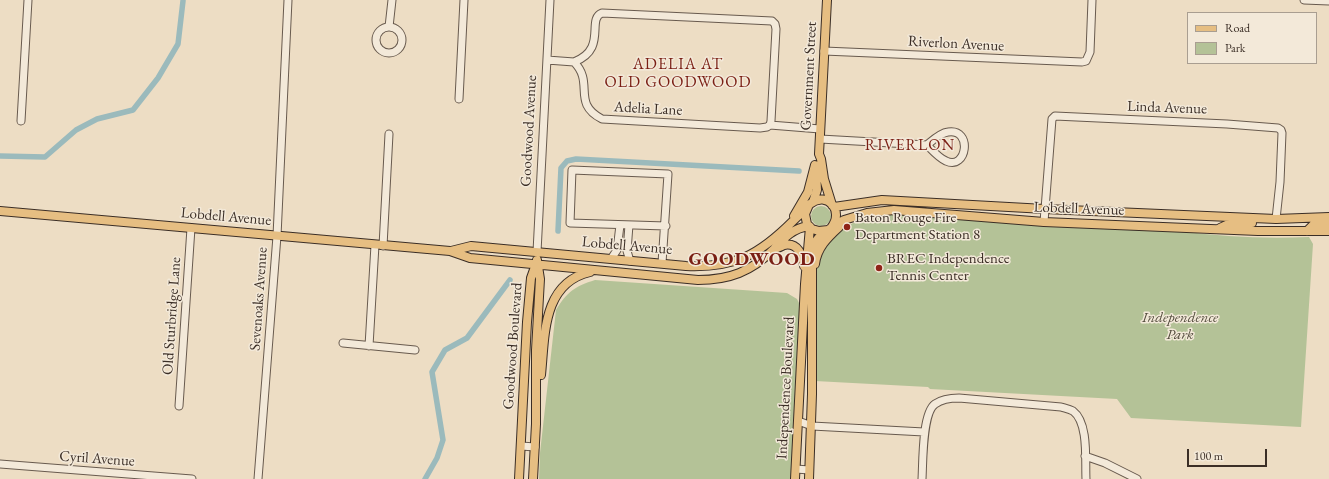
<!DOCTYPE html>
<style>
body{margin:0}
#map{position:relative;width:1329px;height:479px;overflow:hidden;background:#edddc4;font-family:"EB Garamond",serif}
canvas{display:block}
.legend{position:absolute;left:1187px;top:12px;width:130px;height:52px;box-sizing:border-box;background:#f3e9d9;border:1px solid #a99e91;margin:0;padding:5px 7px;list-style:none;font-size:12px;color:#3b2e26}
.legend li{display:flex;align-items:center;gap:8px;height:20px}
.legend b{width:20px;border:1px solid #a99e91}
.scale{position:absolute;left:1187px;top:449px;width:80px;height:18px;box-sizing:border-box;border:2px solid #3b2e26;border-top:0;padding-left:5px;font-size:12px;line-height:14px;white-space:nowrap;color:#3b2e26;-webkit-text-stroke:3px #f3e9d9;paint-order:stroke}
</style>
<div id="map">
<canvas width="1329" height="479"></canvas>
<ul class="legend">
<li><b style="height:5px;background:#e6be82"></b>Road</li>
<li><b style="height:11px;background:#b4c297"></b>Park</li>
</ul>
<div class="scale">100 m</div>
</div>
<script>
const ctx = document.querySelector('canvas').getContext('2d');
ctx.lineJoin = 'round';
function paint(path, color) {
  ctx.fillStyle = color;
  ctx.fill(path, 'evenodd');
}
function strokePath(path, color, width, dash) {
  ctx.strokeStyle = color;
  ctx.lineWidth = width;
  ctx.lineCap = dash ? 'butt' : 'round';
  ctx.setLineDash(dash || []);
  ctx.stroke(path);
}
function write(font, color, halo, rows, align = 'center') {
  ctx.font = font + ' "EB Garamond",serif';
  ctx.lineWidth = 3;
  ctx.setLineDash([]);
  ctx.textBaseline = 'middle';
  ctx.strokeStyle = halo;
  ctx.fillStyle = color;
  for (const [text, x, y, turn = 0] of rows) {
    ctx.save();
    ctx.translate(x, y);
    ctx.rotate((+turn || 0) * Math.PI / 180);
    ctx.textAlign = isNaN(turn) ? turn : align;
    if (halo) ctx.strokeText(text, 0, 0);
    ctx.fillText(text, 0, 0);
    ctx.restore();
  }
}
paint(new Path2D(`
 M811 216a10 10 0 1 1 20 0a10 10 0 1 1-20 0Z
 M888,212L1181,231C1223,237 1266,239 1309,237L1313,244L1301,427L1131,418L1117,399L930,389L928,387L815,381C815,357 815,334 816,310C816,295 814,278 817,264C824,232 859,217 888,212Z
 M595,280L787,293L797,299L801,307L793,479H539L540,453L556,310C567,292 575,286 595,280Z`), '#b4c297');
strokePath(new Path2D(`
 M0,156L45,157L76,130L97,119L133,110L158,78L178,44L183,1
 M558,231L561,168L567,161L576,159L799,171
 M425,479L437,458L443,440L432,372L445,350L467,338L510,280`), '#9bbabc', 5.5);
const minor = new Path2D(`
 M1304,0L1329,1
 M389,27L392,0
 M376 40a13 13 0 1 1 26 0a13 13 0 1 1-26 0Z
 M824,51L1082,62L1086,61L1090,52L1092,0
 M547,60L574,62
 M459,99L464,0
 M21,121L28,0
 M770,125L771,121L776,29L775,24L772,21L602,13C586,19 608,49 574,62C595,83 571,103 602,119L760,128L767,127L770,125L820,129
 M820,139L927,145C933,140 940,133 948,132C973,128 967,171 946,161C939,158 932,150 927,145
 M1044,222L1052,119L1055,116L1227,124L1278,128L1281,130L1282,133L1280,182L1276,219
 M629,225L627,251L630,261
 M383,246L389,134
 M537,252L550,0
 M611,259L617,250L620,225
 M662,263L668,174L572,170L570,223L666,226
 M343,343L415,350
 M369,346L375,245
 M179,406L191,228
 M798,421L812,426L924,432
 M521,446L535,447
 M1085,456L1105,463L1137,479
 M0,464L192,479
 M796,469L809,470
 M258,479L277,236L288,0
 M922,479C923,463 922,413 935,404C942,399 950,398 959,398L1061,407C1064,408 1069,409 1073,411C1089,423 1085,461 1086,479`);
const major = new Path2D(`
 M827,0L819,154L821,159L824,179L832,205
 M813,202L817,190L816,170
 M808,207L805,214L807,224L812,229L819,231L828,230L844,220L867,213L894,210L1044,222L1258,231H1329
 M834,207L882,200L1045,209L1276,219L1329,217
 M0,211L450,251L470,258L698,280C729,280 751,272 774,249C784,238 793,228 809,226
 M794,216L808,192L815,165
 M1220,228L1231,223H1252
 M1307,231L1314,224L1329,223
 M775,249C778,248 782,246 784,245C798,242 803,256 804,266
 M451,251L471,246L686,266C735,268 759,255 793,221C799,215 805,210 810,204C827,190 845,211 831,228
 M815,264C817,248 827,238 839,227
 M541,375C545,336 542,283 590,272
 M519,479L527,322L531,278L536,264
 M533,479L536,424V350L540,279L537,260
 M795,479L805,284L810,227
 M809,479L812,394V253L816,241L824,231`);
strokePath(minor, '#685a4e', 9);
strokePath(major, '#3b2e26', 10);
strokePath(minor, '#f3e9d9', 7);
strokePath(major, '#e6be82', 8);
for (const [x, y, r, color] of [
 [847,227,4,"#8f2418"],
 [879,268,4,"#8f2418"]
]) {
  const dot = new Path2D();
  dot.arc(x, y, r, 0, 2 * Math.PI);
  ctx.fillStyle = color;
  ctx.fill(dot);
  strokePath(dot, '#f3e9d9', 1.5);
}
write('15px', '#3b2e26', '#f3e9d9', [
 ["Riverlon Avenue",956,44,3],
 ["Government Street",809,76,-87],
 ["Linda Avenue",1167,108,2],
 ["Adelia Lane",648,109,3],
 ["Goodwood Avenue",529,131,-87],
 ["Lobdell Avenue",1079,209,2],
 ["Lobdell Avenue",226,217,5],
 ["Lobdell Avenue",627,246,5],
 ["Sevenoaks Avenue",259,299,-86],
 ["Old Sturbridge Lane",172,316,-86],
 ["Goodwood Boulevard",513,346,-86],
 ["Independence Boulevard",786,388,-87],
 ["Cyril Avenue",97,459,4]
]);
write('15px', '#3b2e26', '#f3e9d9', [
 ["Baton Rouge Fire",855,218],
 ["Department Station 8",855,235],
 ["BREC Independence",887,259],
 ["Tennis Center",887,276]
], 'left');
write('italic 15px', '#534c3d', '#f3e9d9', [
 ["Independence",1180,318],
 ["Park",1180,335]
]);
ctx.letterSpacing = '1px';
write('16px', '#7a1f14', '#f3e9d9', [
 ["ADELIA AT",678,65],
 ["OLD GOODWOOD",678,83],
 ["RIVERLON",910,146]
]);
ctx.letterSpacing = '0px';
ctx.letterSpacing = '1px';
write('bold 19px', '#7a1f14', '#f3e9d9', [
 ["GOODWOOD",752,260]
]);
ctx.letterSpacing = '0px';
</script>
